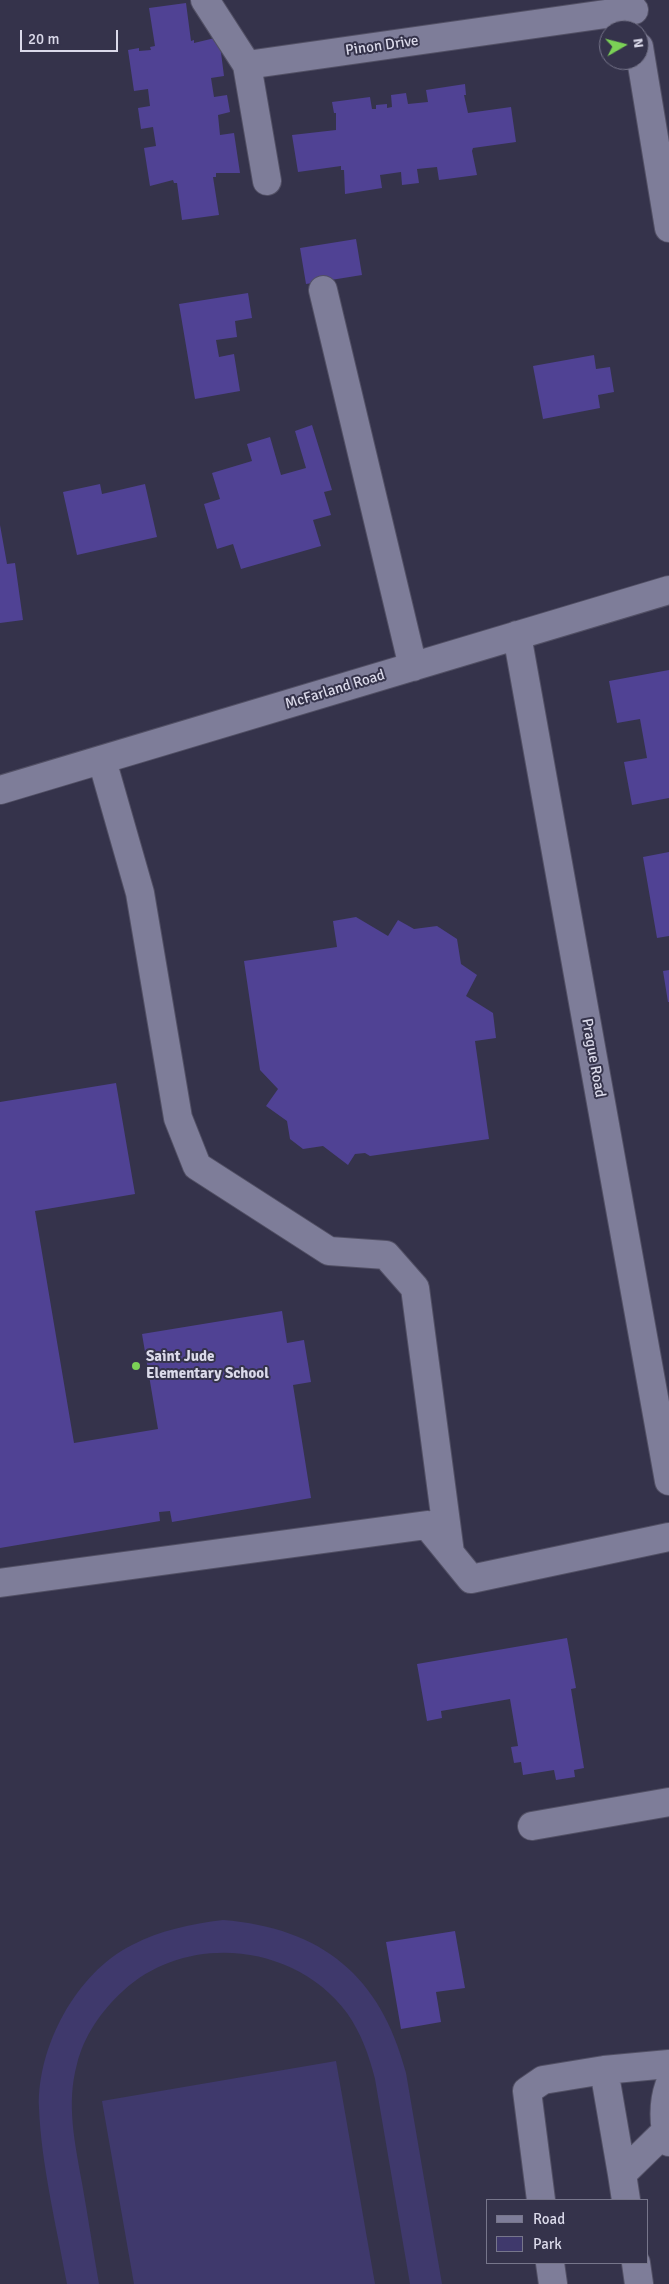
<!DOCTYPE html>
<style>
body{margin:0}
#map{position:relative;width:669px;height:2284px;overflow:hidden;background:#35334b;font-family:Signika,sans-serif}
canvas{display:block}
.legend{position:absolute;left:486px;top:2199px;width:162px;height:65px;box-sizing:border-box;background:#35334b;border:1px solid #77768b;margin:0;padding:6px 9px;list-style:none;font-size:15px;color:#dbdaea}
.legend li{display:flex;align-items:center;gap:10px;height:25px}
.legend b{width:25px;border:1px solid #77768b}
.north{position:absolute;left:599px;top:20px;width:50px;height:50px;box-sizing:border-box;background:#35334b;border:1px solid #77768b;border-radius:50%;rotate:82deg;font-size:14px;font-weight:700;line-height:20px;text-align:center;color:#dbdaea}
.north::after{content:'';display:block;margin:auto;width:18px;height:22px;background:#7bd156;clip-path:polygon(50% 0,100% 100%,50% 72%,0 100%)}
.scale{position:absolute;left:20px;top:30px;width:98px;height:22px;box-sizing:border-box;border:2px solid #dbdaea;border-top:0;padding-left:6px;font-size:15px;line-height:18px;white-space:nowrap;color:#dbdaea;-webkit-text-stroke:4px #35334b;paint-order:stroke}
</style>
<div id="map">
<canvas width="669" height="2284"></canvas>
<ul class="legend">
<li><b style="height:6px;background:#7e7d99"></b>Road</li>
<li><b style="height:14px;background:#3f396c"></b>Park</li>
</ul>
<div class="north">N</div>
<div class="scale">20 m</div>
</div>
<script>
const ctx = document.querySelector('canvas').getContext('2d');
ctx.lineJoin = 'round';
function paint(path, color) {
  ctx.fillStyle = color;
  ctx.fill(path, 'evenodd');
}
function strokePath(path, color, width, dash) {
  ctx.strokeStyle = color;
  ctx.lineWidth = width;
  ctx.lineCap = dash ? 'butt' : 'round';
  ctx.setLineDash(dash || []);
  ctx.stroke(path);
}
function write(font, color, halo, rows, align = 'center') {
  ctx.font = font + ' Signika,sans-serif';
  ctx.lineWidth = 4;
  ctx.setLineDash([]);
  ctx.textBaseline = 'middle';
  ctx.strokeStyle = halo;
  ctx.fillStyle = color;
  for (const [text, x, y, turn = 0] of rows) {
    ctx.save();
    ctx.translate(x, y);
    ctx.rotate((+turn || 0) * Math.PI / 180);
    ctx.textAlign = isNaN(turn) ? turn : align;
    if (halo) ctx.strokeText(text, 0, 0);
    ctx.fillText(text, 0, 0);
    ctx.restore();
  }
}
paint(new Path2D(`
 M223,1920C322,1928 381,1976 406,2073L442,2284H410L375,2079C369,2055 361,2033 347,2013C295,1943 187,1932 123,1991C101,2011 84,2036 77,2064C66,2104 75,2143 82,2183C88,2217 93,2250 99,2284H67C57,2229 41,2163 39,2108C37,2047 76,1973 132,1945C161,1930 191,1924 223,1920Z
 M336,2061L375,2284H134L102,2101Z`), '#3f396c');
paint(new Path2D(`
 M186,3L191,41L194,40V43L219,37L224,76L211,78L214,97L227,95L230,112L218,115L220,135L234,133L240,173H216V177H213L219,215L182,220L177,183H174L173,180L150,186L144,148L156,146L153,127L141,129L138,108L150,106L148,89L134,91L128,50L139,48V51L151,50L150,47L155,46L149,8Z
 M465,84L466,95H464L468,113L511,107L516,142L473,148L472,151L477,175L439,180L437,167L417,169L419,183L402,185L401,172L380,175L382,188L345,194L344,170H341V166L298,172L292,135L336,130V113H334L332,102L370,97L372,109H376V105L387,104V108L392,107L391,95L406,93L408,104L428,102L426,90Z
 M356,239L362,275L306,284L300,248Z
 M248,293L252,318L235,321L237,337L216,340L219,357L234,354L240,391L195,399L179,304Z
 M594,355L596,369L610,367L614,392L598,395L600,408L543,419L533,366Z
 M312,425L332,490L324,492L331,515L313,520L321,546L241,569L233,544L217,549L204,504L220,499L212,473L252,461L247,444L270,437L281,475L306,468L295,431Z
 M100,484L102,494L145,484L157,537L77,555L63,492Z
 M0,525L7,564L15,563L23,620L0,623Z
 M669,670V798L632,805L624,762L647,758L640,719L617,723L609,681Z
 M669,852V936L657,938L643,857Z
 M356,917L388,936L398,920L414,929L437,926L457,939L461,964L477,975L466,996L493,1013L496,1038L475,1041L489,1139L370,1156L365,1153L355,1154L348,1165L323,1146L303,1149L290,1139L287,1121L266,1106L278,1089L260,1070L244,961L337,947L333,921Z
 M669,970V1002H668L663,971Z
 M116,1083L135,1194L35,1211L74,1443L158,1429L142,1334L282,1311L287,1343L304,1340L311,1382L293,1385L311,1498L172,1522L170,1511L159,1512L160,1521L0,1548V1102Z
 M567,1638L576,1688L571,1689L584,1768L574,1770L575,1777L556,1780L554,1770L523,1775L521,1762L514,1763L511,1747L518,1746L510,1699L441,1711L442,1718L427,1721L417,1664Z
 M455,1931L465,1988L436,1992L441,2022L401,2029L386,1942Z`), '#504294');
const minor = new Path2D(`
 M205,0L247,65L267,181
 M639,47L669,228
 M247,65L634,10
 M323,290L413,667
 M517,635L669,1481
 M102,760L140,893L178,1118L197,1166L329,1251L386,1255L415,1288L450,1553
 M0,790L669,590
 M0,1583L427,1525L471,1579L669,1537
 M532,1826L669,1802
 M604,2070L622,2174
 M669,2086C663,2103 663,2125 669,2142
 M541,2200L527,2091L543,2080L604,2070L669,2064
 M626,2200L622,2174L666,2131
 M550,2263L553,2284
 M636,2263L639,2284`);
strokePath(minor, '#525065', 30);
strokePath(minor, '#7e7d99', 28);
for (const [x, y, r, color] of [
 [136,1366,5,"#7bd156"]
]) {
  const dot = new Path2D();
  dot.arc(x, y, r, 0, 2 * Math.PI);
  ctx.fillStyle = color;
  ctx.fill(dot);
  strokePath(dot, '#35334b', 2);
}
write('15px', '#dbdaea', '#35334b', [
 ["Pinon Drive",382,46,-8],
 ["McFarland Road",335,690,-17],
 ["Prague Road",593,1058,80]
]);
write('bold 15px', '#dbdaea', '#35334b', [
 ["Saint Jude",146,1357],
 ["Elementary School",146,1374]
], 'left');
</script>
